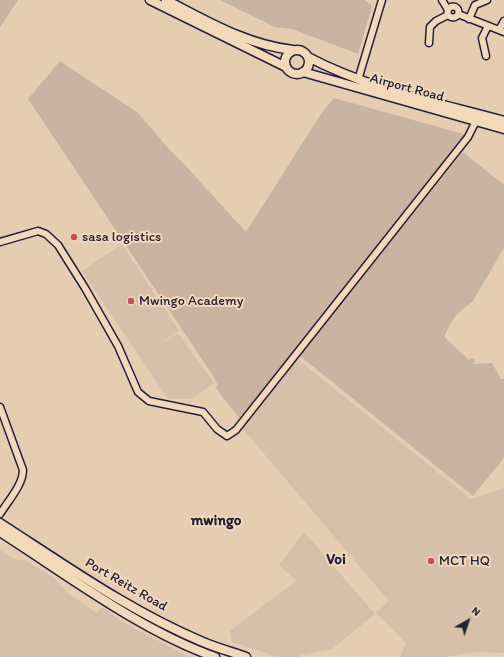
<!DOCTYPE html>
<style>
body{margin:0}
#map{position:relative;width:504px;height:657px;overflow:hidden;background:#e6cdb2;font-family:Itim,sans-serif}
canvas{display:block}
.north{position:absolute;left:448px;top:601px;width:40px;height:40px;-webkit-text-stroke:3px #f3d8ba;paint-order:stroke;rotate:40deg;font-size:11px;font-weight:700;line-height:16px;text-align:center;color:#22223b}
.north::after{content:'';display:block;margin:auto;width:14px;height:18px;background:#22223b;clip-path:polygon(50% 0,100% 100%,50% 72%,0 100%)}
</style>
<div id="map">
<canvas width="504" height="657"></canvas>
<div class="north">N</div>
</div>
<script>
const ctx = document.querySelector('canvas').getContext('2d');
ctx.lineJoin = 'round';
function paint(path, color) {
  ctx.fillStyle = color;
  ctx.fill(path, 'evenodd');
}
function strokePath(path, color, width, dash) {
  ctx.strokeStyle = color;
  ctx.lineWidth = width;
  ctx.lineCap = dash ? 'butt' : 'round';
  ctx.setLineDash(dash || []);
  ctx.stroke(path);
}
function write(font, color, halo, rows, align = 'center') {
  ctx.font = font + ' Itim,sans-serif';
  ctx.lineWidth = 4;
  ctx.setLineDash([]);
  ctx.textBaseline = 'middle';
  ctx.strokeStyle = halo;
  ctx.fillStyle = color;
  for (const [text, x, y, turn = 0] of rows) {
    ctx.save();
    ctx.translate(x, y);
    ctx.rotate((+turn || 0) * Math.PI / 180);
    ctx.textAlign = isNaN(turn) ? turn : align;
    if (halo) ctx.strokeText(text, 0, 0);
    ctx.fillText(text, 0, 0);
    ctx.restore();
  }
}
paint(new Path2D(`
 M122,244L179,331L149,350L178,333L214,383L191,399H168L82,271Z
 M296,358L471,499L504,488V653L478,652L444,657H400L406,643L376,613L389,601L243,429Z
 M304,532L375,614L332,649L301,655L300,657H278L232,642L230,631L296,581L279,565Z
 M0,550L19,561L23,559L53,577L69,594L97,613L102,607L128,625L190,657H0Z`), '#d7c0a9');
paint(new Path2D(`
 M0,0H18L0,27Z
 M220,0H365L372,6L358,54L292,29L275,27Z
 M60,61L137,112L169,149L184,164L246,232L321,114L334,98L467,135L307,338L239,418L218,391L216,387L218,385L213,376L28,99Z
 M463,152L504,185V248L473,301L457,314L450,324L444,337L469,360L471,358L475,360L474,364L492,363L501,379H504V458L473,496L299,355Z`), '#c9b4a1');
const minor = new Path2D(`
 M442,0L448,10
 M447.5 12a5.5 5.5 0 1 1 11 0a5.5 5.5 0 1 1-11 0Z
 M458,14L504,32
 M469,19L475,5L487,0
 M499,30L504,21
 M429,43L430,27L436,21L448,15
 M486,56L482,38L488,26
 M358,80L382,0
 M0,242L38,231L46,234L58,245L85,288L118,346L138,392L149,401L203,412L217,429L227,436L236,430L468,137L476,121
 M0,407L23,470C23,485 8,501 0,514`);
const secondary = new Path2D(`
 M150,0L286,67
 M166,0C207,21 247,45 293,50
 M285 62a12 12 0 1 1 24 0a12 12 0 1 1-24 0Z
 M308,57C369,89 438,103 504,121
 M303,72L504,129
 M0,523C65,565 131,612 203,642C217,648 232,652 246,657
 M0,532C66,574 141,631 215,657`);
strokePath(minor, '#22223b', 9);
strokePath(secondary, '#22223b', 11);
strokePath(minor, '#f3d8ba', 6);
strokePath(secondary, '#f3d8ba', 8);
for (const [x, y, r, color] of [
 [74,237,4,"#d1495b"],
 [131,301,4,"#d1495b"],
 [431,561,4,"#d1495b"]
]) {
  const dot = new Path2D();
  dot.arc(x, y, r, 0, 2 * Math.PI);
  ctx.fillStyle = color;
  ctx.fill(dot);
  strokePath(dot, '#f3d8ba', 1.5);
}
write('14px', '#22223b', '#f3d8ba', [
 ["Airport Road",407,88,15],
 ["Port Reitz Road",126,585,30]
]);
write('14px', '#22223b', '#f3d8ba', [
 ["sasa logistics",82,237],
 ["Mwingo Academy",139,301],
 ["MCT HQ",439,561]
], 'left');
write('bold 15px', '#22223b', '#f3d8ba', [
 ["mwingo",216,521],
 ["Voi",336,560]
]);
</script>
